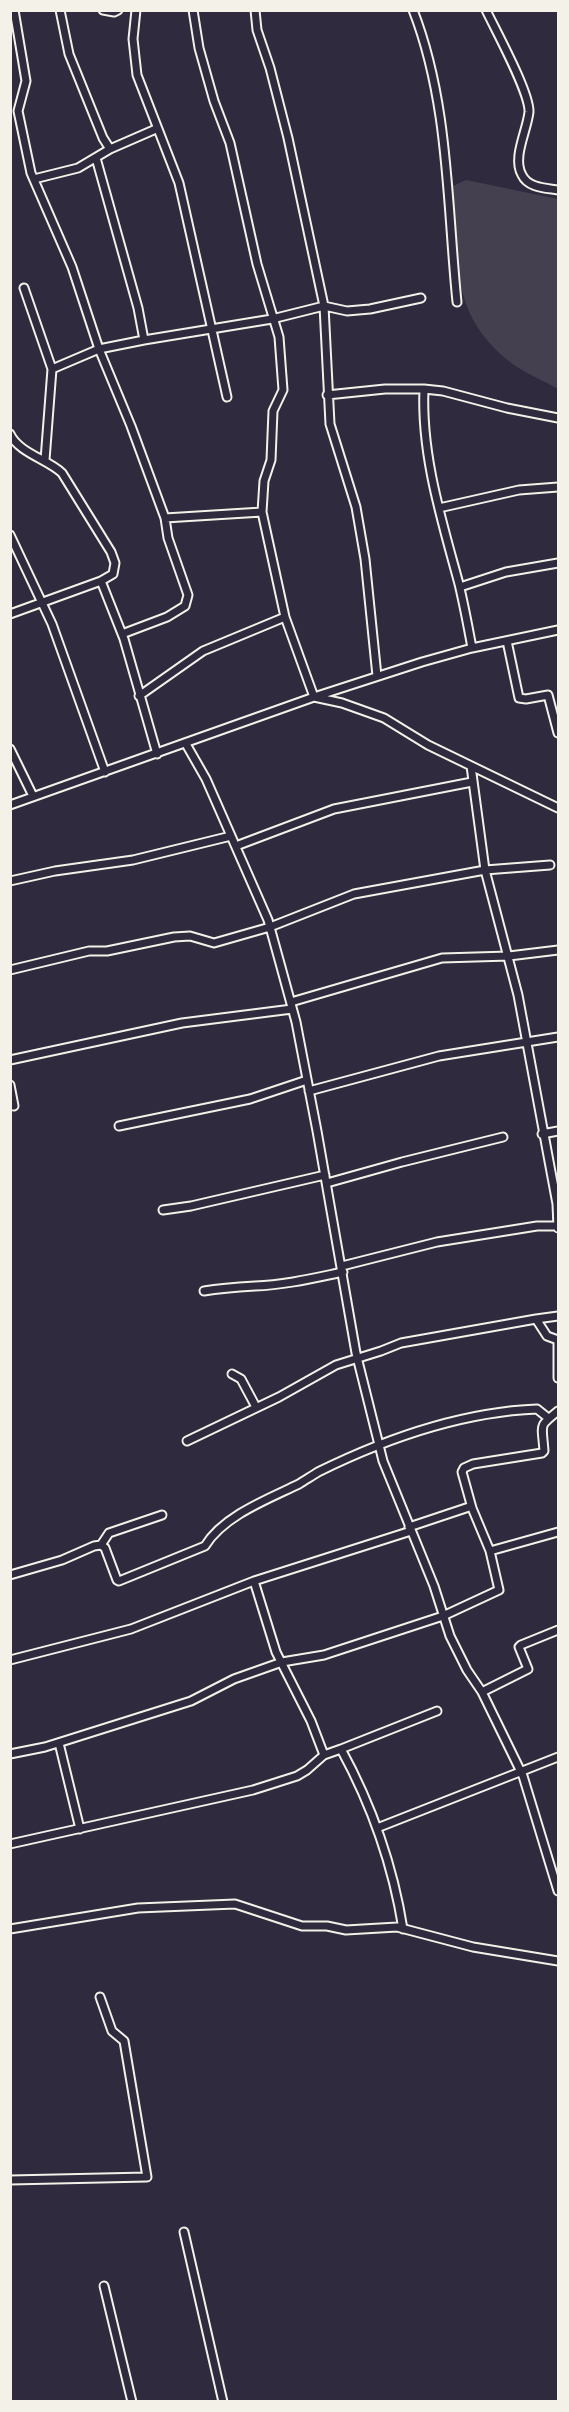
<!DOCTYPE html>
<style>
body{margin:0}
#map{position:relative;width:569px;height:2412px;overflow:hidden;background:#2f2a3d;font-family:"Comic Neue",sans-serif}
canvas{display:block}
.frame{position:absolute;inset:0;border:12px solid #f4f1e8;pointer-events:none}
</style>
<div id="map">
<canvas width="569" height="2412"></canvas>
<div class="frame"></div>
</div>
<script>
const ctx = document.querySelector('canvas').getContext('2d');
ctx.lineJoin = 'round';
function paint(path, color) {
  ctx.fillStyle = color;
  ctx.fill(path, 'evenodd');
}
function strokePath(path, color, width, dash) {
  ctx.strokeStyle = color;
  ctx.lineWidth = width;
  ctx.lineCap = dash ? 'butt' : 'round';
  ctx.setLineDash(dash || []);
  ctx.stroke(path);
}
paint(new Path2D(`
 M466,180L558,199V389C543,380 524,373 510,362C448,313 458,257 453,186Z`), '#454050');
const street = new Path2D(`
 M14,10L26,81L18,111L31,173L72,267L99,349L131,426L165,518L168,538L188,595L185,606L167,617L122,634
 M60,10L69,54L103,138L110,149
 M103,10L114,12L118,10
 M136,10L133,39L137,75L179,183L227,397
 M193,10L199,48L214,101L230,143L257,264L279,337L283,390L273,411L271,460L264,481L262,512L285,617L314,697L342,703L384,718L428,745L558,808
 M255,10L257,30L270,68L288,138L324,306L330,424L356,507L365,559L377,676
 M413,10C449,102 447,205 457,302
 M486,10C496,31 530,93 529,112C527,131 512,158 522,175C528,188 546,188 558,190
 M96,158L138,308L144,340
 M34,179L78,168L110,149L156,129
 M24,288L52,369L45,460
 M52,369L99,349L144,340L272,319L324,306L347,311L370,309L421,298
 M424,389C421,455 442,521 459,584C464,605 468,626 472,648
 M327,395L385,389H424L443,391L507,408L558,418
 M10,434C19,453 47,459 62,473L111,552L115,563L113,574L101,581L124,639L157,754
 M439,508L519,490L558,487
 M165,518L262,512
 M10,535L52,624L105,772
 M460,587L506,572L558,563
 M10,614L101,581
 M507,641L519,698L526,699L548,695L558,733
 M139,696L203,651L285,617
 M186,744L206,779L268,920L281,967L296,1022L317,1131L356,1353L383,1461L434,1586L450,1636L467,1670L482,1692L523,1776L558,1891
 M10,749L33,796
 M471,766L485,870L518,995L557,1204L558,1228
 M10,805L314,697L422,662L472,648L558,630
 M236,846L334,809L472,782
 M10,881L55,871L133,860L231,836
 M10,970L89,951H107L174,937L190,936L214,943L270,927L354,894L485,870L550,865
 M291,1002L442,958L509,956L558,950
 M10,1060L182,1023L292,1009
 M10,1085L14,1106
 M309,1091L439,1056L558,1037
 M119,1126L250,1099L307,1080
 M542,1134L558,1131
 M327,1183L402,1162L503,1137
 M163,1210L191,1206L325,1175
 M342,1266L437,1242L537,1226H558
 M204,1291C222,1288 238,1287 255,1286C285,1285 314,1278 343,1272
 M536,1319L558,1316
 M558,1341V1378
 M232,1374L241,1379L256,1407
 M558,1411C538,1427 542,1423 544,1451L542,1453L473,1464L464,1468L462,1472L472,1508L490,1551L558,1532
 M187,1441L279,1397L336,1365L381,1351L401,1343L536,1319L547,1336L558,1340
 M409,1527L469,1507L472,1508
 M101,1545L109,1533L162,1515
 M10,1575L62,1560L94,1546L101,1545L105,1548L117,1580L119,1581L205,1546C223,1516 268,1499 299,1484C305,1480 312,1476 318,1472C385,1439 462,1412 537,1409L547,1417
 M254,1581L276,1652L311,1721L324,1755
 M10,1660L131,1629L254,1581L411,1531
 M482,1692L528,1669L519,1647L521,1645L558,1630
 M59,1743L80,1829
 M341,1749L437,1711
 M10,1754L45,1747L191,1701L234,1679L282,1662L324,1655L443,1616L499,1590L490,1551
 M377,1828L558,1757
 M10,1844L253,1790L297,1776L307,1770L324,1755L341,1749C371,1804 393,1866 403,1929
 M10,1929L138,1908L235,1904L302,1926H327L346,1930L397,1927L473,1947L558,1961
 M10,2180L147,2177L124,2041L112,2031L100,1997
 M184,2232L223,2402
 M104,2286L132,2402`);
strokePath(street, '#f4f1e8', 11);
strokePath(street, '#2f2a3d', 7);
</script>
